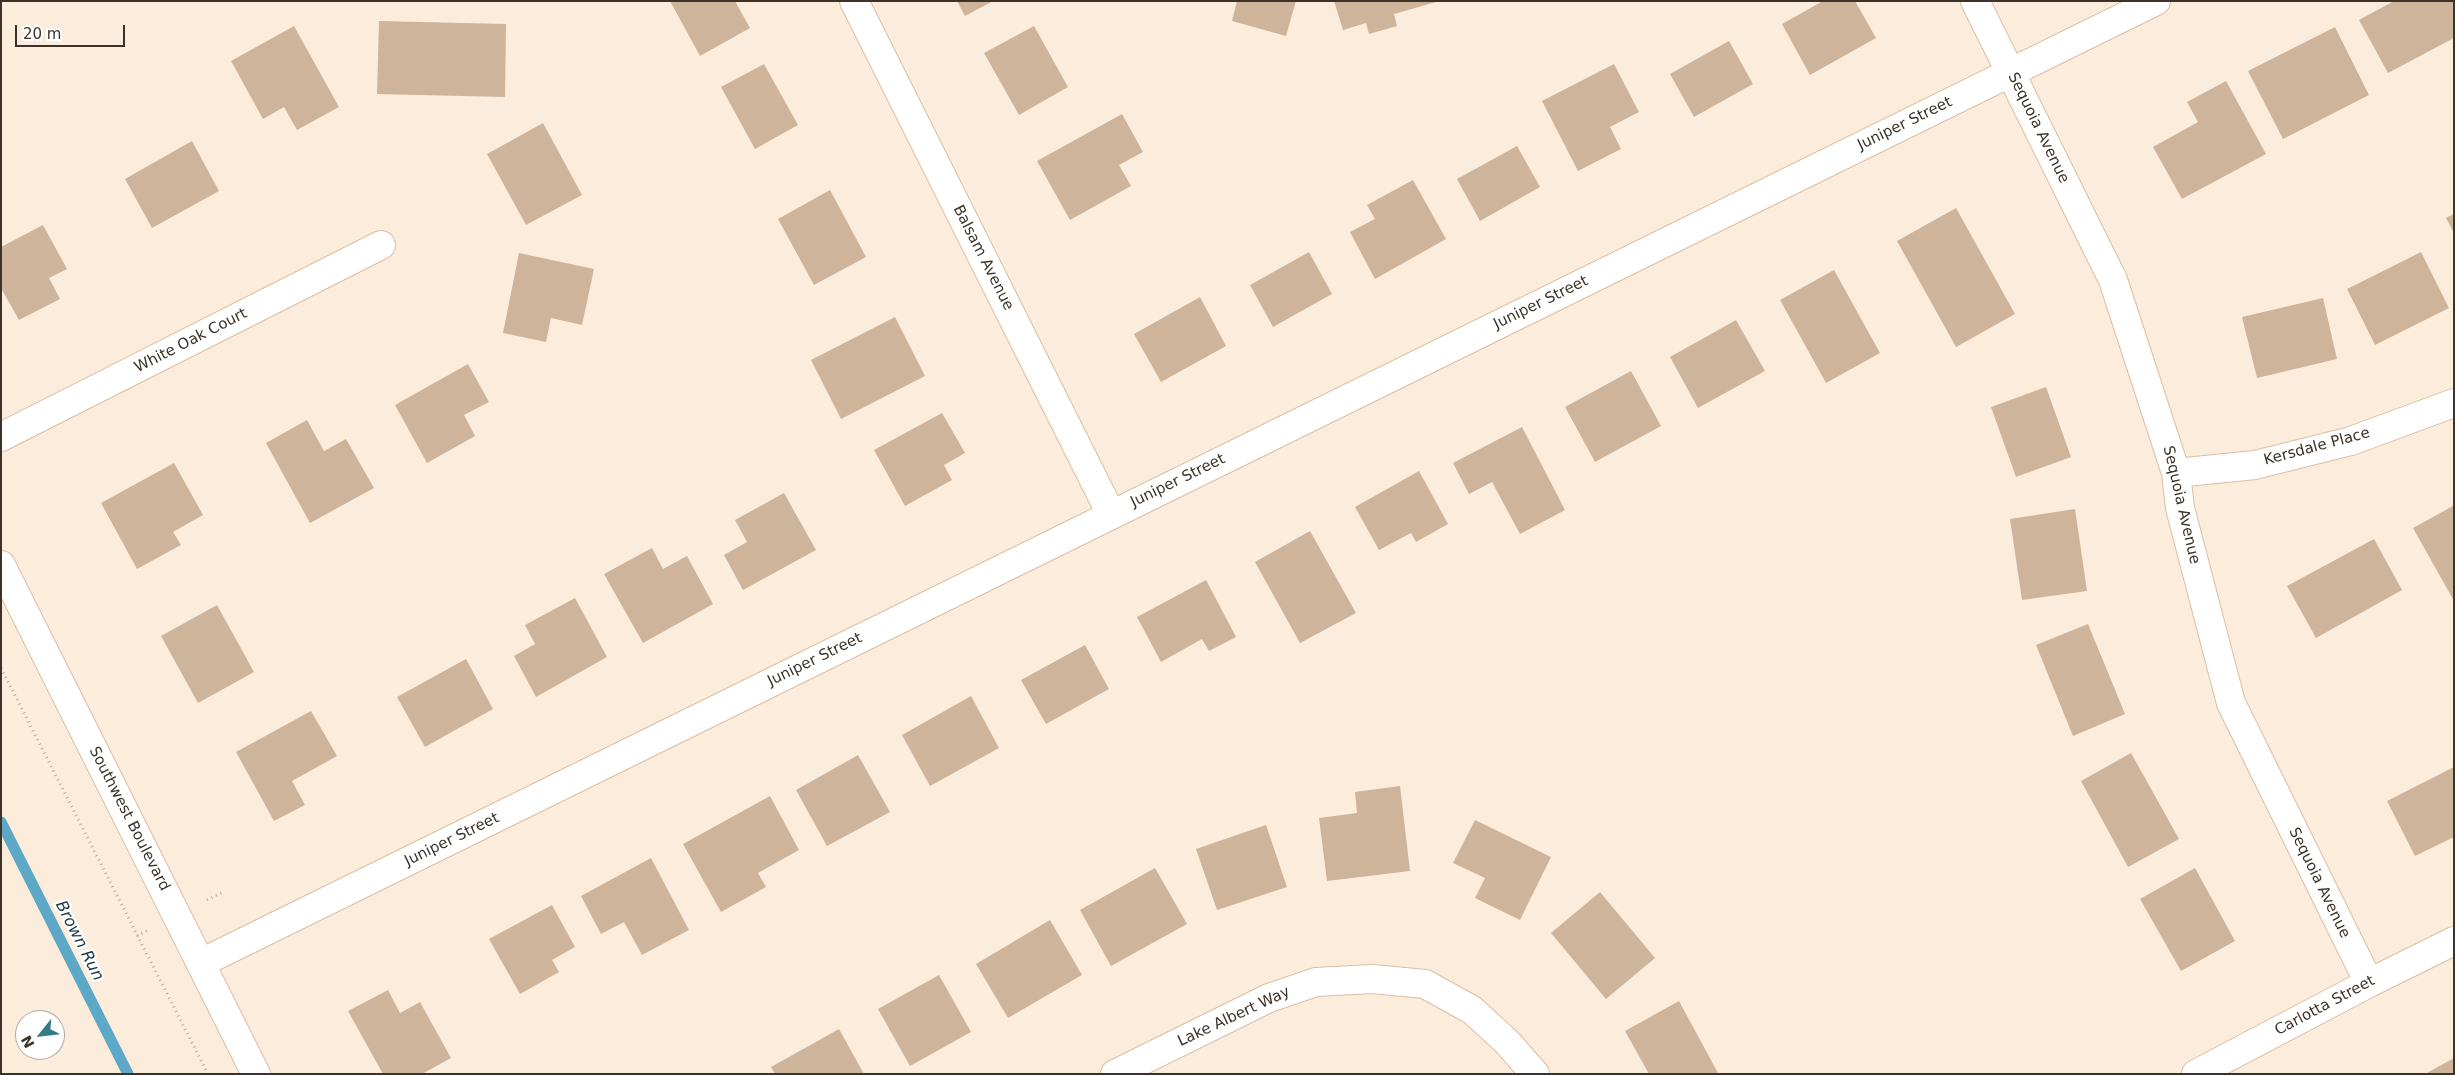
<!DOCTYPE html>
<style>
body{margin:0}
#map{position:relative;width:2455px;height:1075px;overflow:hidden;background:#fcecdc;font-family:"DejaVu Sans",sans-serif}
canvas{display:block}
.frame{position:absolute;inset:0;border:2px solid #3c3228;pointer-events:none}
.north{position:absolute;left:15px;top:1010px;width:50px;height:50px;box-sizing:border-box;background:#fff;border:1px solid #b1ada9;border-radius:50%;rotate:241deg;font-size:14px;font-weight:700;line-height:20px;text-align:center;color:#3c3228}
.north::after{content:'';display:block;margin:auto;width:18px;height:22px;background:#347b86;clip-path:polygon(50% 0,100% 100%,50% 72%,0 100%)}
.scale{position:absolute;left:15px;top:25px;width:110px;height:22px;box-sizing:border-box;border:2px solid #3c3228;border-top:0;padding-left:6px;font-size:15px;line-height:18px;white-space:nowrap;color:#3c3228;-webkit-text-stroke:4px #fff;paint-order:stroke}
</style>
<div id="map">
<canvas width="2455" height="1075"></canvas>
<div class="frame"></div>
<div class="north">N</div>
<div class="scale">20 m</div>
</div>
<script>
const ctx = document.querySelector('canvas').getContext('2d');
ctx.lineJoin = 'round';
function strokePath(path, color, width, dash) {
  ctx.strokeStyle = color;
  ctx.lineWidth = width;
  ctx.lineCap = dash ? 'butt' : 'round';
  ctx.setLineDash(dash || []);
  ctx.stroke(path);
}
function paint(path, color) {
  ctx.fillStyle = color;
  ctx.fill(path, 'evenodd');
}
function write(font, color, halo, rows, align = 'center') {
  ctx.font = font + ' "DejaVu Sans",sans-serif';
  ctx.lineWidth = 4.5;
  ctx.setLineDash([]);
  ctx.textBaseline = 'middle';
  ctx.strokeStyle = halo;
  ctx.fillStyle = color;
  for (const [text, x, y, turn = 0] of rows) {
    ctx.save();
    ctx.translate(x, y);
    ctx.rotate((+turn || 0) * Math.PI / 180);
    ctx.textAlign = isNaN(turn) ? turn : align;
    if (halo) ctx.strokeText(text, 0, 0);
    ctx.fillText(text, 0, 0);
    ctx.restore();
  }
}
strokePath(new Path2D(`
 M1,822L128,1074`), '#5ca8c6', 11);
paint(new Path2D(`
 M670,1H735L750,28L700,56Z
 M957,1H993L965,16Z
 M1237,1H1296L1286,36L1232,21Z
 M1334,1H1436V2L1394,14L1397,26L1369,34L1366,23L1343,30Z
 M1823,1H1855L1876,38L1810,75L1782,24Z
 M2394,1H2454V38L2388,73L2359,20Z
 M379,21L506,24L505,97L377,94Z
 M294,26L339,107L297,130L284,107L263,119L231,61Z
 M1034,26L1068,87L1019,115L984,53Z
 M2335,27L2369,95L2283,139L2248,71Z
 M1729,41L1753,84L1694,117L1670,74Z
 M764,64L798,125L755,149L721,87Z
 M1614,64L1639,112L1610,127L1621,149L1578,171L1542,101Z
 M2226,81L2266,154L2182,199L2153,147L2198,122L2187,102Z
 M1122,114L1143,152L1119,165L1131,186L1070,220L1037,161Z
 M543,123L582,195L526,225L487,154Z
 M192,141L219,191L152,228L125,179Z
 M1517,146L1540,187L1480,221L1457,179Z
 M1413,180L1446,239L1375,279L1350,232L1375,219L1367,205Z
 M830,190L866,257L814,285L778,219Z
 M1956,208L2015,314L1956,347L1897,241Z
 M2454,214V233L2446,218Z
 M43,225L67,269L49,278L60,299L19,320L1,288V247Z
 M1309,252L1332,294L1273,327L1250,285Z
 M2421,252L2449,308L2375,345L2347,289Z
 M519,253L594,269L582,325L551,318L546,342L503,333Z
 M1834,270L1880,353L1826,383L1780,300Z
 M1200,297L1226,346L1161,382L1134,334Z
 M2323,298L2337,359L2257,378L2242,317Z
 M895,317L925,376L841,419L811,360Z
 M1736,320L1765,371L1698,408L1670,357Z
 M468,364L489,402L464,415L475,436L427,463L395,405Z
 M1631,371L1661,426L1595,462L1565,407Z
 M2046,387L2071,457L2016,477L1991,407Z
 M942,413L965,453L944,465L952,480L905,506L874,450Z
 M307,420L324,451L346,439L374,488L310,523L266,443Z
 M1522,427L1565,510L1520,534L1492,482L1469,494L1453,463Z
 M174,463L203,515L173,532L181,545L137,569L101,503Z
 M1419,471L1448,524L1416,542L1411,533L1379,550L1355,507Z
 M784,493L816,550L743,590L724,555L747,542L735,520Z
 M2453,506L2454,508V601L2413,528Z
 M2075,509L2087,591L2022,600L2010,519Z
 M1310,531L1356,613L1300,643L1255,562Z
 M2374,539L2402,590L2316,638L2287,586Z
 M652,548L663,569L687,556L713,604L643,643L604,574Z
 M1206,580L1236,637L1209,651L1202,639L1161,662L1137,617Z
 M575,598L607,657L536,697L514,656L535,644L525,625Z
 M217,605L254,672L198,703L161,636Z
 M2088,624L2125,714L2073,736L2036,645Z
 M1085,645L1109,689L1046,724L1021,680Z
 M466,659L493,709L425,747L397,697Z
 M971,696L999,748L930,786L902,735Z
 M311,711L337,756L292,781L305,805L274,821L236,752Z
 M2131,753L2179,839L2128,867L2081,781Z
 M858,755L890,812L827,846L796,790Z
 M2454,767V837L2415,856L2387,801Z
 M1400,786L1410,871L1327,881L1319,818L1357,813L1355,792Z
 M770,796L799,850L758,873L766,887L721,912L683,844Z
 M1475,820L1551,857L1520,920L1475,898L1485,878L1453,863Z
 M1266,825L1287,887L1217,910L1196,849Z
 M651,858L689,930L642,955L624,922L601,934L581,896Z
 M1155,868L1187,924L1111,966L1080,910Z
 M2195,868L2235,941L2181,971L2140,899Z
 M1600,892L1655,958L1606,999L1551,933Z
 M552,905L575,947L552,960L559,972L520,994L489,939Z
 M1050,920L1082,975L1008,1018L976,964Z
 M939,975L971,1032L910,1066L878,1009Z
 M388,990L400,1013L420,1002L451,1058L422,1074H383L348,1011Z
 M1679,1001L1718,1073L1716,1074H1649L1625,1031Z
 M839,1029L864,1074H775L771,1067Z
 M2454,1058V1074H2425Z`), '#ceb49b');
const street = new Path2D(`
 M854,1L1111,514
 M1975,1L2113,280L2176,473L2180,508L2231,703L2369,983
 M1,437L381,245
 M2176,473L2255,465L2351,441L2454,403
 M201,963L2156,1
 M1115,1074L1269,998L1316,982L1372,979L1425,984L1472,1010L1507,1042L1535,1074
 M2196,1074L2369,983L2454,941`);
const secondary = new Path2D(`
 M1,565L256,1074`);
strokePath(street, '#d9bfa5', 30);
strokePath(secondary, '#d9bfa5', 30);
strokePath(new Path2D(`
 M1,668L208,1074
 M207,900L223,892
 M137,936L148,930`), '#baac9e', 3, [1, 4]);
strokePath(street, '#fff', 28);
strokePath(secondary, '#fff', 28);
write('15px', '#3c3228', '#fff', [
 ["Juniper Street",1905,124,-26],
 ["Sequoia Avenue",2038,128,64],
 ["Balsam Avenue",983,258,63],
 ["Juniper Street",1541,303,-26],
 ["White Oak Court",191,341,-27],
 ["Kersdale Place",2317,447,-15],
 ["Juniper Street",1178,481,-26],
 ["Sequoia Avenue",2181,505,77],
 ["Juniper Street",815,660,-26],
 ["Southwest Boulevard",129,819,63],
 ["Juniper Street",452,840,-26],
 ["Sequoia Avenue",2319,883,64],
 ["Carlotta Street",2325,1006,-28],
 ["Lake Albert Way",1234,1017,-25]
]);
write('italic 16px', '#173a48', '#fff', [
 ["Brown Run",79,941,63]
]);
</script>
